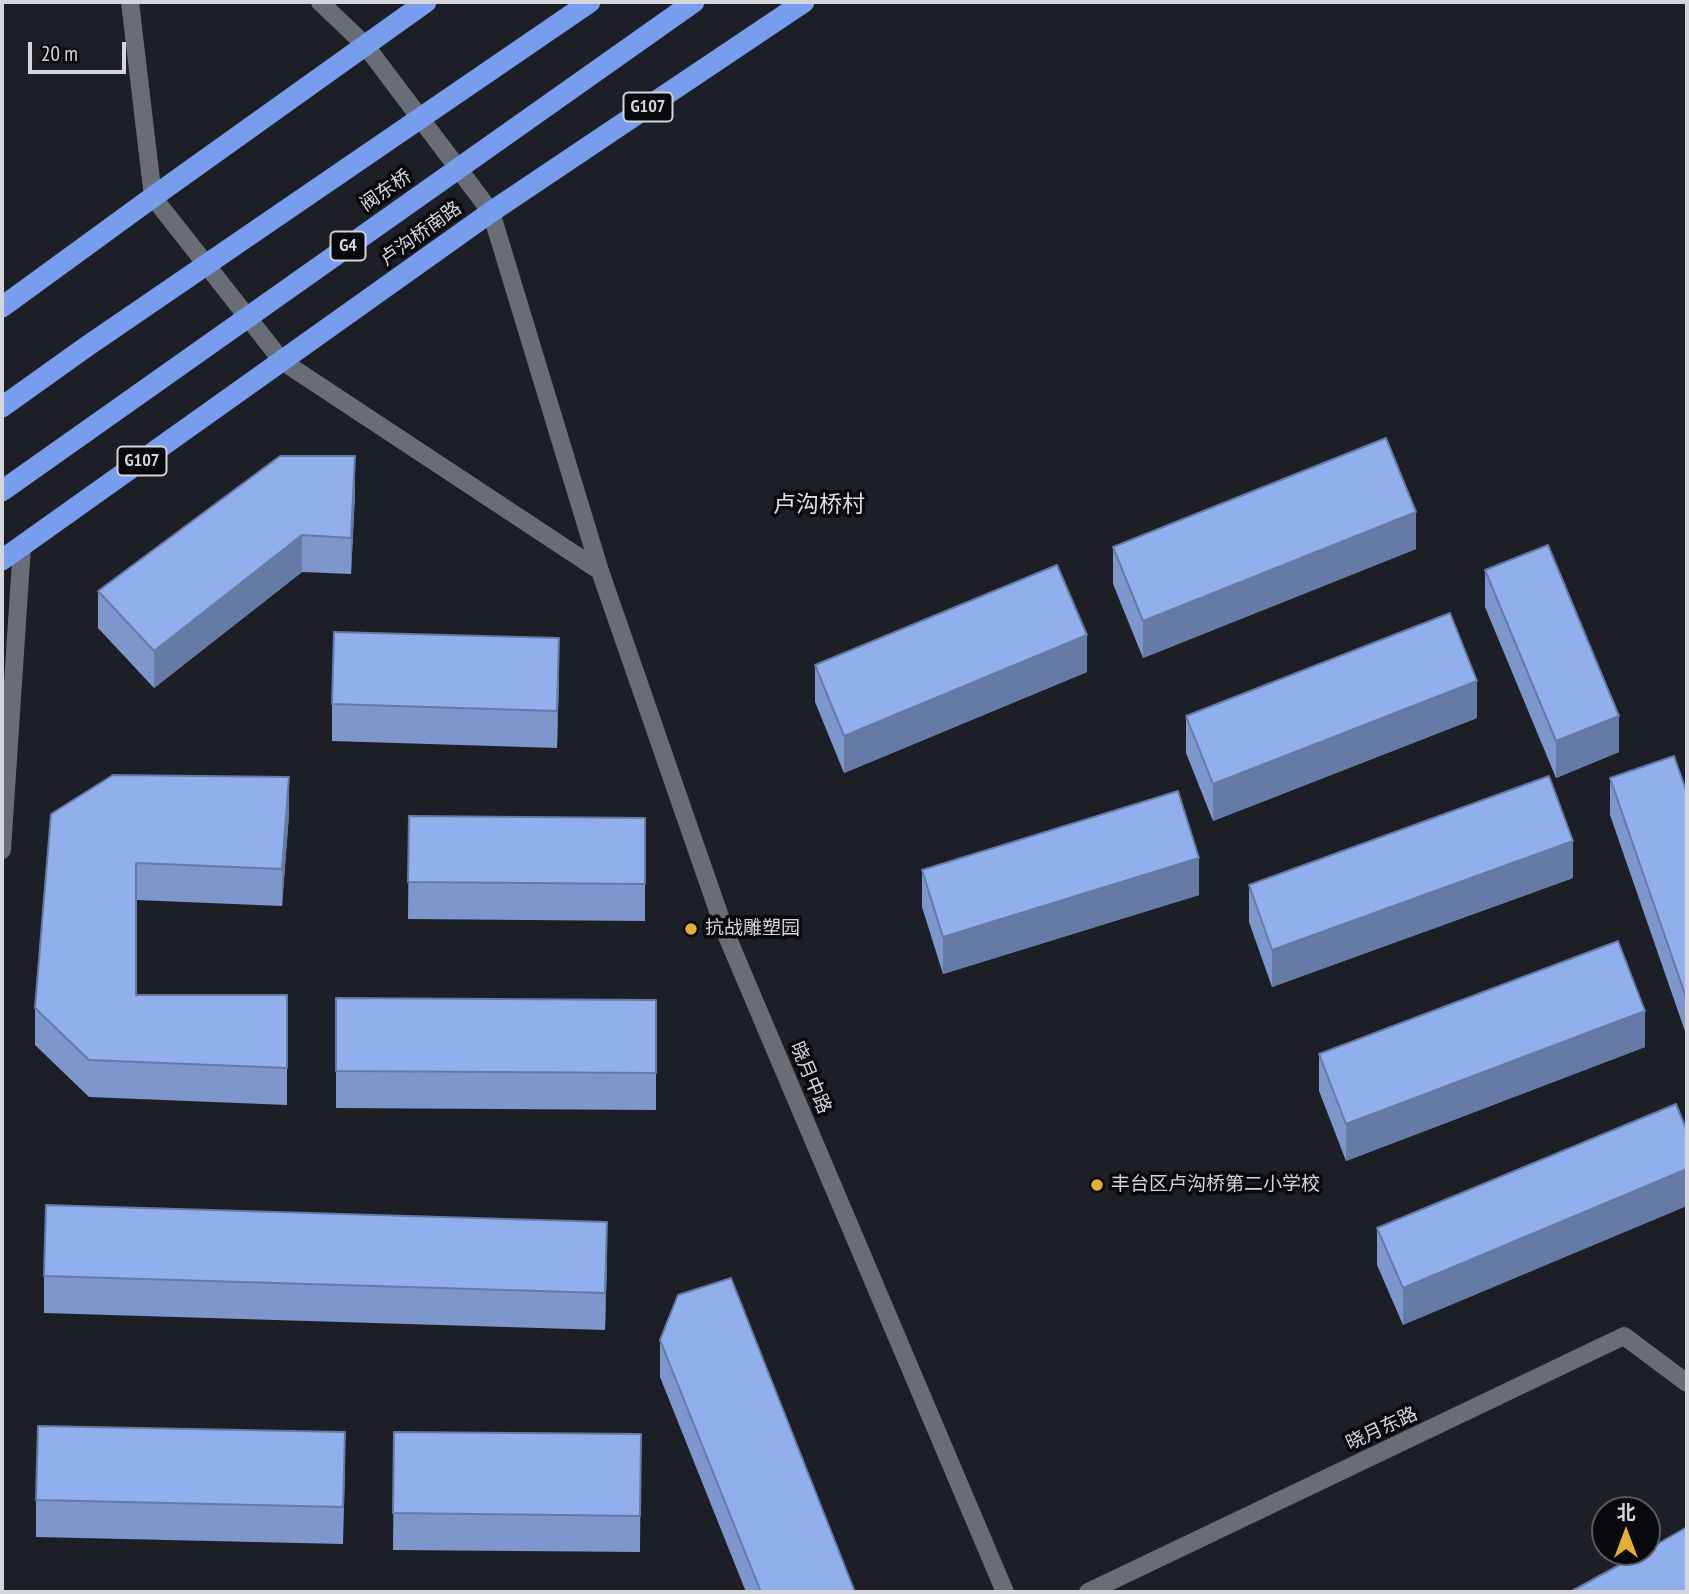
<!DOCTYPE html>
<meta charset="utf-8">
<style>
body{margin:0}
#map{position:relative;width:1689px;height:1594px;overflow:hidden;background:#1c1f26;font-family:"PT Sans Narrow","Noto Sans SC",sans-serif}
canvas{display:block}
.frame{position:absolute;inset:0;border:4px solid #d4d6db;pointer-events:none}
.north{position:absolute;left:1591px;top:1496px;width:70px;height:70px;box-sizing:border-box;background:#08090c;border:2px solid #5a5b5f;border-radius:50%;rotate:0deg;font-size:19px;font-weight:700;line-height:28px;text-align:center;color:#d4d6db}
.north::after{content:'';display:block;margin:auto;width:24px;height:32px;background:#e2af34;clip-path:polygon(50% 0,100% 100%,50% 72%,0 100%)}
.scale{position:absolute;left:28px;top:42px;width:98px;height:32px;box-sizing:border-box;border:4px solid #d4d6db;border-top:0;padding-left:9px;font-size:21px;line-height:24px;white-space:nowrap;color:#d4d6db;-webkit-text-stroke:5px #08090c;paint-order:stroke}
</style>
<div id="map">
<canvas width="1689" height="1594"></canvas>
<div class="frame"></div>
<div class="north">北</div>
<div class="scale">20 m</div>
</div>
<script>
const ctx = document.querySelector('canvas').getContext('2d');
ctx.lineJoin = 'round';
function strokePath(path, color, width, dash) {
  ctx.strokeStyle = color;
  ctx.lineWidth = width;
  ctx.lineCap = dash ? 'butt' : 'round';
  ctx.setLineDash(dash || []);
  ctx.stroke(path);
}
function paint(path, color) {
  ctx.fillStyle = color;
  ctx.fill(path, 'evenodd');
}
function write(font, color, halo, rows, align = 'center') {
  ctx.font = font + ' "PT Sans Narrow","Noto Sans SC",sans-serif';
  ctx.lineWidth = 7;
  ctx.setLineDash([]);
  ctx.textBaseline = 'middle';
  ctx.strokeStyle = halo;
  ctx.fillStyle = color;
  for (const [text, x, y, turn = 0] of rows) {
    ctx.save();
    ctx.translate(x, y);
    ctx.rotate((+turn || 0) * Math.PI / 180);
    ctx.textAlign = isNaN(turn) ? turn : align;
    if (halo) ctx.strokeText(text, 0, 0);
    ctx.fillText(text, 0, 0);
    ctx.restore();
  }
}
strokePath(new Path2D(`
 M130,2L153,197L282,361L600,571
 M320,2L365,45L491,212L600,571L726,934L1005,1592
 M2,850L22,546
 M1088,1592L1624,1336L1687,1383`), '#696d75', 18);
strokePath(new Path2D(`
 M2,307L153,197L426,2
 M2,407L86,347L590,2
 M2,491L694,2
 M2,560L491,212L804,2`), '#789def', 21);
paint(new Path2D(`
 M355,493L351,574L302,572L154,688L98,628V591Z
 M1113,547L1416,549L1143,658L1113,584Z
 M1485,570L1619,752L1556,778L1485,607Z
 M815,665L1087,672L844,773L815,702Z
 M559,675L557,748L332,741V704Z
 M1186,716L1477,718L1213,821L1186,753Z
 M1610,778L1687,793V1037L1610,815Z
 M51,814H289L282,906L136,900V995H287V1105L89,1097L35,1045V1008Z
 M409,816L645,818V921L408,919Z
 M922,870L1199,895L943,974L922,907Z
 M1573,878L1272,987L1249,922V885Z
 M336,998L656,1000V1110L336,1108Z
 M1645,1047L1346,1161L1319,1091V1054Z
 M1676,1104L1403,1325L1377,1265V1228Z
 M607,1259L605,1330L44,1313V1276Z
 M660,1340L855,1592H746L660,1377Z
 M394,1432L641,1434L640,1552L393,1550Z
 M345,1469L343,1544L36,1537V1500Z`), '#7d96cc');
paint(new Path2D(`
 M355,456V493L351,574V538Z
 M1416,512V549L1143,658V621Z
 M302,535V572L154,688V651Z
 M1087,635V672L844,773V736Z
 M559,638V675L557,748V711Z
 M1477,681V718L1213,821V784Z
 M1619,716V752L1556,778V741Z
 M289,777V814L282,906V869Z
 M1573,841V878L1272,987V950Z
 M1199,858V895L943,974V937Z
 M1645,1011V1047L1346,1161V1124Z
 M1687,1169V1206L1403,1325V1288Z
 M607,1222V1259L605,1330V1293Z`), '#667aa6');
const building = new Path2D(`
 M1386,438L1416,512L1143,621L1113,547Z
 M280,456H355L351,538L302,535L154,651L98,591Z
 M1548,545L1619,716L1556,741L1485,570Z
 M1057,565L1087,635L844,736L815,665Z
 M1450,613L1477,681L1213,784L1186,716Z
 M334,632L559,638L557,711L332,704Z
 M1674,756L1687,793V1000L1610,778Z
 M113,775L289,777L282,869L136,863V995H287V1068L89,1060L35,1008L51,814Z
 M1549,776L1573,841L1272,950L1249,885Z
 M1178,791L1199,858L943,937L922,870Z
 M409,816L645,818V884L408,882Z
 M1618,941L1645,1011L1346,1124L1319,1054Z
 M336,998L656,1000V1073L336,1071Z
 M1676,1104L1687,1131V1169L1403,1288L1377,1228Z
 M46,1205L607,1222L605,1293L44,1276Z
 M731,1278L855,1592H761L660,1340L678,1295Z
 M38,1426L345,1432L343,1507L36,1500Z
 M394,1432L641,1434L640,1516L393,1513Z
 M1687,1527V1592H1570L1643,1552H1647V1550Z`);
paint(building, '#91afed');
strokePath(building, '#667aa6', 2);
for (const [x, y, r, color] of [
 [691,929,7,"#e2af34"],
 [1097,1185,7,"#e2af34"]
]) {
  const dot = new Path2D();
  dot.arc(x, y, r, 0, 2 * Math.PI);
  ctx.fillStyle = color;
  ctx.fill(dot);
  strokePath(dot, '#08090c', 2.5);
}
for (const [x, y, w] of [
 [648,107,49],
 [348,246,35],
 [142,461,49]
]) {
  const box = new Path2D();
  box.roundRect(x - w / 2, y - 14.5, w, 29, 5);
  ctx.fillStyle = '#08090c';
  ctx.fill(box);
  strokePath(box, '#d4d6db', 2);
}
write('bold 18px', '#d4d6db', null, [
 ["G107",648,107],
 ["G4",348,246],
 ["G107",142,461]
]);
write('19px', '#d4d6db', '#08090c', [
 ["阀东桥",386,191,-35],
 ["卢沟桥南路",421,234,-36],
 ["晓月中路",810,1078,67],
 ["晓月东路",1382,1429,-25]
]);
write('19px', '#d4d6db', '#08090c', [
 ["抗战雕塑园",705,929],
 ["丰台区卢沟桥第二小学校",1111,1185]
], 'left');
write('23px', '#dbdfe8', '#08090c', [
 ["卢沟桥村",819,505]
]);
</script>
